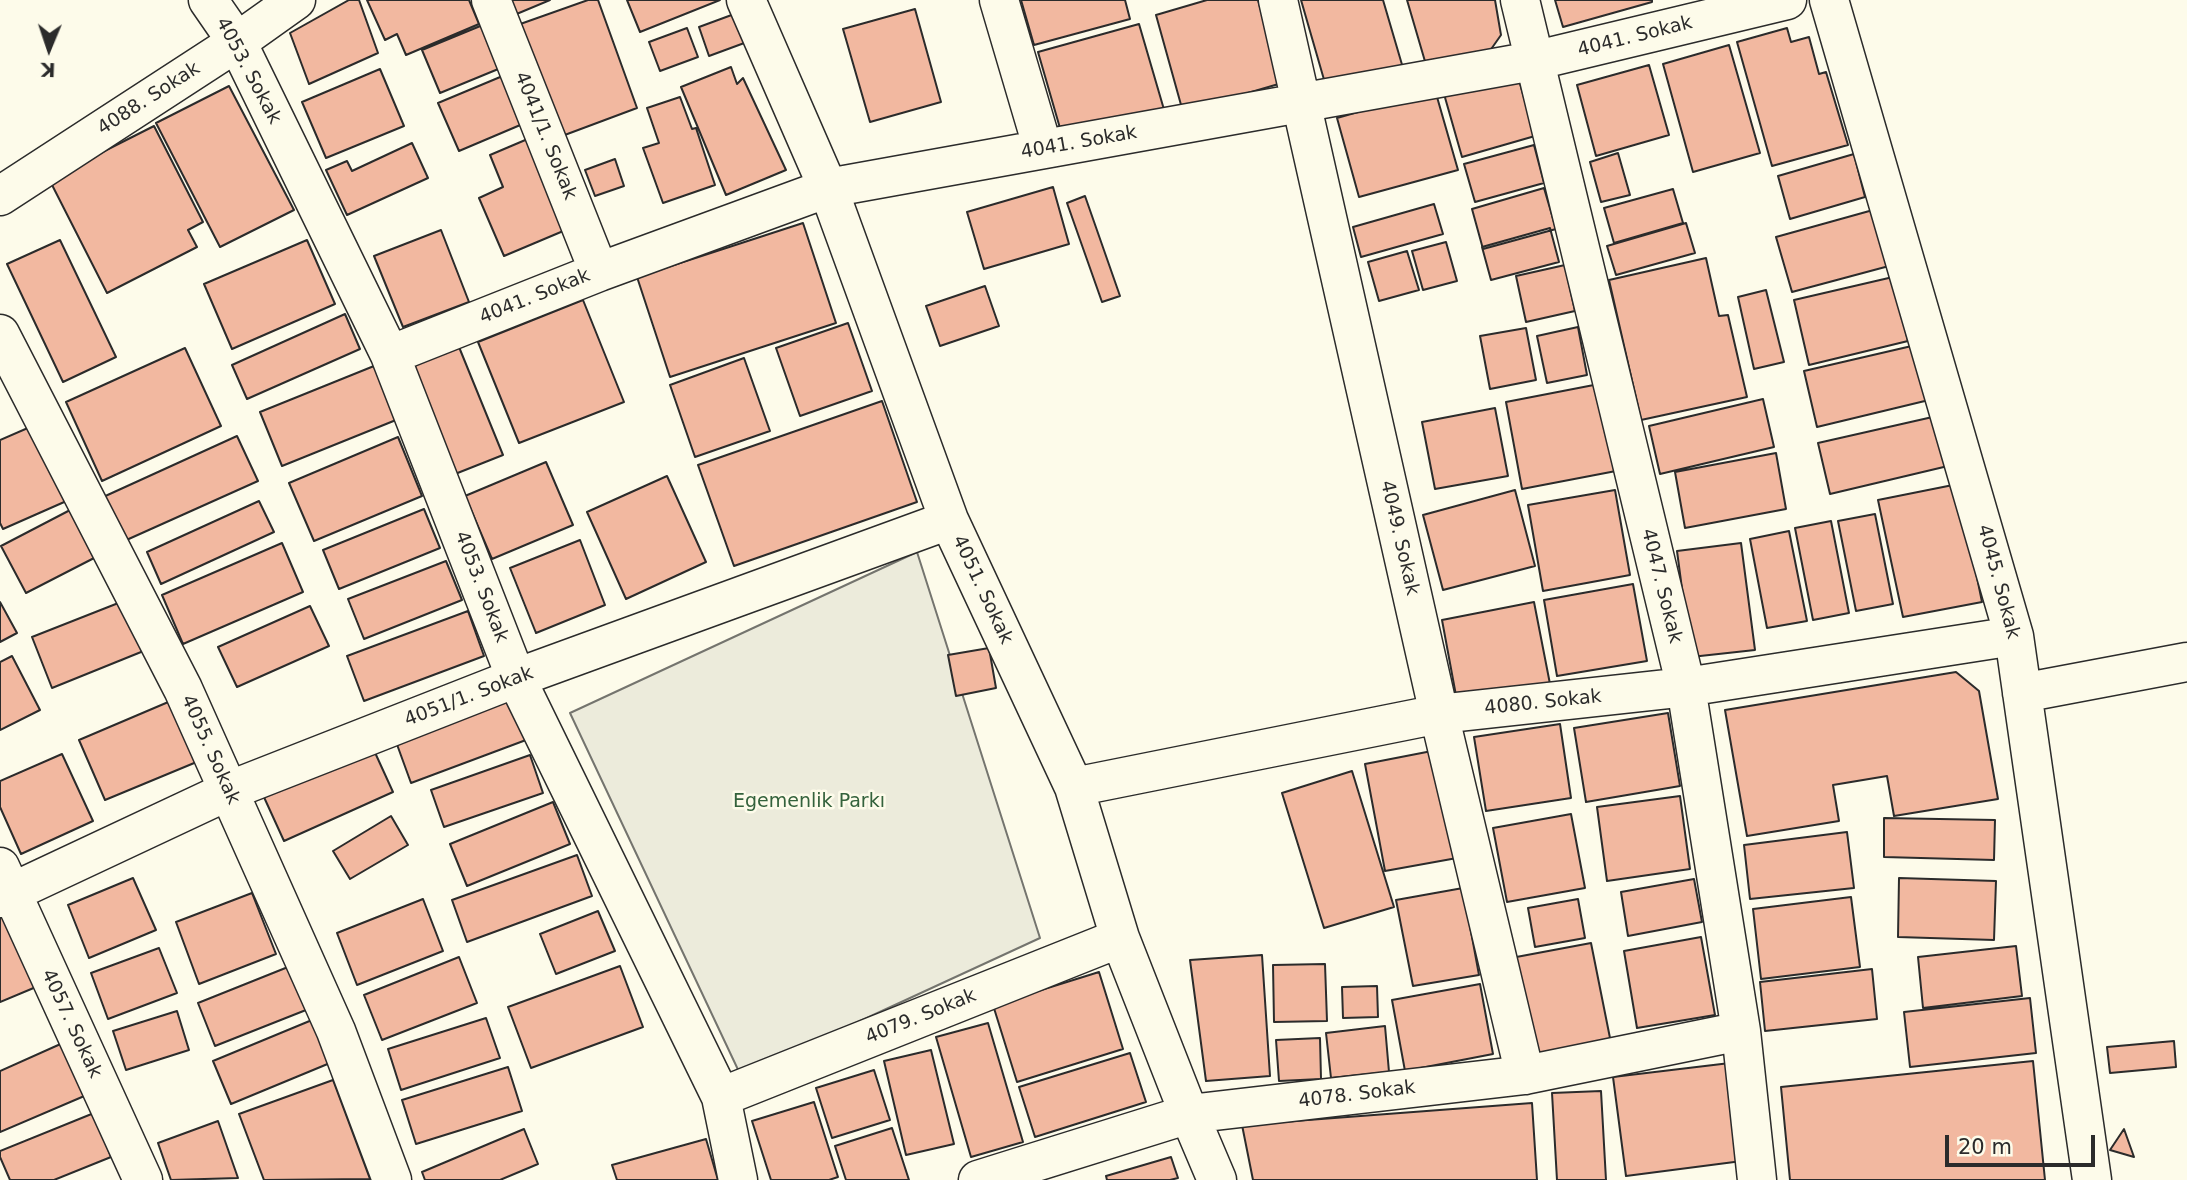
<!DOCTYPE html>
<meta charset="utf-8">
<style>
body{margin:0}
#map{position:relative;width:2187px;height:1180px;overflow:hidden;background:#fdfbea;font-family:"DejaVu Sans",sans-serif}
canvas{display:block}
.north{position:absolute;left:14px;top:14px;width:70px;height:70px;-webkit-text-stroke:5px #fdfbea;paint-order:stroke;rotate:182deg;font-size:19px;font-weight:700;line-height:28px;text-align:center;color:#2b2b2b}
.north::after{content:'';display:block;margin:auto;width:24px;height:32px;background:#2b2b2b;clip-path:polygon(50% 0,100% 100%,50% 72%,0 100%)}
.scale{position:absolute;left:1945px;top:1135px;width:150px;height:32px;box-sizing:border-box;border:4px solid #2b2b2b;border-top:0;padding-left:9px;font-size:21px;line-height:24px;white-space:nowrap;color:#2b2b2b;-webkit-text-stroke:5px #fdfbea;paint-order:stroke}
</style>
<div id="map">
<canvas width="2187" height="1180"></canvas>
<div class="north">K</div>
<div class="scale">20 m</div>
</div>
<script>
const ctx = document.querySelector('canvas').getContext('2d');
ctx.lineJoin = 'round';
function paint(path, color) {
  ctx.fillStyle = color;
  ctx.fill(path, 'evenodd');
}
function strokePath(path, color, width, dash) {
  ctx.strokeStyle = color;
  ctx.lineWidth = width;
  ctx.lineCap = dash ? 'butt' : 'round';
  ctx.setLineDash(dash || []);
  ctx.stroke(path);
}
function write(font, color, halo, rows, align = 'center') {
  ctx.font = font + ' "DejaVu Sans",sans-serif';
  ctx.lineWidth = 5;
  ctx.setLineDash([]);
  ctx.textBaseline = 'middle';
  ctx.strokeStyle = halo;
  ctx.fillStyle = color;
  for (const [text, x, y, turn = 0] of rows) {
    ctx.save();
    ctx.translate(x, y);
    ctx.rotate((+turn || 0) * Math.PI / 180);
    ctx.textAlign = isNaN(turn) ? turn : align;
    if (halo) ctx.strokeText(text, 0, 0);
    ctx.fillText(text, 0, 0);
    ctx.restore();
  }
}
const green = new Path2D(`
 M917,552L1040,938L741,1076L570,713Z`);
paint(green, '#ecebdb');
strokePath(green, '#74746e', 2);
const building = new Path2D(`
 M349,0H359L378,53L309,84L290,33Z
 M367,0H469L479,24L406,55L397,34L385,40Z
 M499,0H550L507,18Z
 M588,0H598L637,108L554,139L509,28Z
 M627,0H720L640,32Z
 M1021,0H1125L1130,19L1034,45Z
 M1207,0H1258L1282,83L1183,112L1156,15Z
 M1301,0H1383L1403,68L1327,90Z
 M1407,0H1495L1501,35L1487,55L1429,75Z
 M1555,0H1652V2L1563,27Z
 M915,9L941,102L870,122L843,29Z
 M737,13L747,42L709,56L699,27Z
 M490,22L508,65L440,93L422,50Z
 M1139,24L1165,113L1064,142L1038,52Z
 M687,28L698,57L660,71L649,42Z
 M1787,28L1791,42L1809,37L1819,74L1826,72L1848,145L1772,166L1737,42Z
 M1729,45L1760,153L1693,172L1663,64Z
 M1649,65L1669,135L1596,156L1577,85Z
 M731,67L737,84L743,78L786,170L726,195L681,87Z
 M380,69L404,126L326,158L302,102Z
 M1517,73L1535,136L1462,157L1444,94Z
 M505,75L525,123L459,151L438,103Z
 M229,86L294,210L220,247L156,123Z
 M1435,90L1458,170L1359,197L1337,118Z
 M680,97L692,129L696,128L715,185L663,203L643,148L659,143L647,108Z
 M154,126L203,222L188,230L197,247L107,293L49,179Z
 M530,138L568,229L504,256L479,198L503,187L490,155Z
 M412,143L428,178L347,215L326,170L347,161L352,171Z
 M1534,145L1544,183L1475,202L1464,164Z
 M1618,153L1630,195L1601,202L1590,162Z
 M1854,154L1865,197L1790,219L1778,176Z
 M615,159L624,186L595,196L585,170Z
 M1053,187L1069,244L984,269L967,212Z
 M1544,188L1556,229L1483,249L1472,209Z
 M1673,189L1683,223L1614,243L1604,208Z
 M1085,196L1120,296L1102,302L1067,203Z
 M1434,204L1443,234L1361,257L1353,227Z
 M1873,210L1889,266L1792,292L1776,237Z
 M803,223L836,323L670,377L637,277Z
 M1686,223L1695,253L1616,275L1607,246Z
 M1550,228L1559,262L1491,280L1482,247Z
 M441,230L469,302L403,327L374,256Z
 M60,240L116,357L63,382L7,264Z
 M307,240L335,304L232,349L204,284Z
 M1446,242L1457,281L1423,290L1412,251Z
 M1407,251L1419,290L1379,301L1368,262Z
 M1706,258L1719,316L1728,315L1747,397L1641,420L1609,280Z
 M1565,265L1575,311L1526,322L1516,276Z
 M1893,277L1908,341L1809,365L1794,300Z
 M985,286L999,326L940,346L926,306Z
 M1766,290L1784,362L1754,369L1738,297Z
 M583,300L624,402L519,443L478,342Z
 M345,314L360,349L247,399L232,365Z
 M848,323L872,391L800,416L776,348Z
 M1578,327L1587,375L1547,383L1537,336Z
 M1526,328L1536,380L1490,389L1480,336Z
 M1916,345L1929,400L1817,427L1804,371Z
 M459,347L503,455L450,476L407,368Z
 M185,348L221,426L102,481L66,402Z
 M744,358L770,431L695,457L670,385Z
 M374,366L396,420L282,466L260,412Z
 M1599,384L1616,471L1522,489L1506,402Z
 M1763,399L1774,447L1660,474L1649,426Z
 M882,401L917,502L734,566L698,465Z
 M1495,408L1508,476L1435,489L1422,422Z
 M1937,416L1948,466L1830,494L1818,443Z
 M37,424L71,499L3,529L0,523V440Z
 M237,436L258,481L122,542L101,498Z
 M398,437L422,496L314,541L289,483Z
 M1776,453L1786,509L1685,528L1675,472Z
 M546,462L573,525L492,559L465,496Z
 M667,476L706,562L626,599L587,512Z
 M1958,484L1982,602L1903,617L1878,500Z
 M1515,490L1535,566L1443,590L1423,515Z
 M1615,490L1630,575L1543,591L1528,505Z
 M259,501L274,532L161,584L147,552Z
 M74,508L98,556L26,593L1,546Z
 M424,509L440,548L339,589L323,550Z
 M1875,514L1893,604L1856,611L1838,521Z
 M1831,521L1849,613L1813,620L1795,528Z
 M1789,531L1807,621L1767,628L1750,539Z
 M580,540L605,605L536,633L510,568Z
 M282,543L303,592L183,644L162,595Z
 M1741,543L1755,650L1691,657L1677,551Z
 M446,561L462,600L364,639L348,599Z
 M1633,584L1647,661L1557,676L1544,600Z
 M126,600L146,650L52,688L32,637Z
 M0,602L17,633L0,642Z
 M1534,602L1550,684L1457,701L1442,620Z
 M310,606L329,646L237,687L218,647Z
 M468,611L484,656L364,701L347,656Z
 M989,648L996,688L956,696L948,655Z
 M12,656L40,710L0,730V662Z
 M1956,672L1979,691L1998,799L1894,816L1887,776L1833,785L1839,821L1747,836L1725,710Z
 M510,696L526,740L411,783L395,739Z
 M173,700L199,761L105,800L79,740Z
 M1668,713L1680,786L1586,802L1574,728Z
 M1560,724L1571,798L1486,811L1474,737Z
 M372,746L393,792L284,841L263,795Z
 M1437,750L1457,858L1385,871L1365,764Z
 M62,754L93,821L21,854L0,807V781Z
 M530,755L543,793L444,827L431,790Z
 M1352,771L1394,907L1324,928L1282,793Z
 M1680,796L1690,869L1607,881L1597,807Z
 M553,802L570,844L467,886L450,844Z
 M1571,814L1585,888L1507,902L1493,828Z
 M391,816L408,845L350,879L333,851Z
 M1884,818L1995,820L1994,860L1884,857Z
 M1847,832L1854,888L1750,899L1744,845Z
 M577,855L592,896L467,942L452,900Z
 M133,878L156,930L89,958L68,905Z
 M1899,878L1996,881L1994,940L1898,937Z
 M1694,879L1702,922L1628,936L1621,892Z
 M1463,888L1479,975L1413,986L1396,900Z
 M252,893L276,954L199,984L176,922Z
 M1851,897L1860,967L1761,979L1753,909Z
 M423,899L443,951L357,985L337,933Z
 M1578,899L1585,938L1535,947L1528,908Z
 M598,911L615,951L556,974L540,934Z
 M6,915L36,987L0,1002V917Z
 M1701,937L1715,1015L1637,1028L1624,951Z
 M1591,943L1613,1053L1534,1069L1511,958Z
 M2016,946L2022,996L1923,1008L1918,957Z
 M159,948L177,993L108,1019L91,973Z
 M1262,955L1270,1076L1206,1081L1190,960Z
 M459,957L477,1003L382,1040L364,995Z
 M1325,964L1327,1021L1274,1022L1273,965Z
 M620,966L643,1027L531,1068L508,1007Z
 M288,967L306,1010L215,1046L198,1003Z
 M1872,969L1877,1019L1765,1031L1760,982Z
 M1099,972L1123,1049L1017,1082L993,1005Z
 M1480,984L1493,1054L1405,1071L1392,1000Z
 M1377,986L1378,1017L1343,1018L1342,987Z
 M2030,998L2036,1053L1910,1067L1904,1012Z
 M177,1011L189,1050L126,1070L113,1031Z
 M486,1018L500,1058L401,1090L388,1049Z
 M312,1020L330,1063L231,1104L213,1061Z
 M988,1023L1023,1142L971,1157L936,1037Z
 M1385,1026L1389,1072L1331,1078L1326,1033Z
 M1320,1038L1321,1079L1279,1081L1276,1040Z
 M2174,1041L2176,1067L2110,1073L2107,1047Z
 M65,1042L89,1094L0,1132V1071Z
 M931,1050L954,1144L906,1155L884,1061Z
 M1130,1053L1146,1102L1035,1137L1019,1087Z
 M2033,1061L2045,1180H1790L1781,1087Z
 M1730,1063L1742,1161L1626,1176L1613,1077Z
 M508,1067L522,1111L416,1144L402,1100Z
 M874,1070L890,1120L832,1138L816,1088Z
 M333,1080L370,1179L264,1180L239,1114Z
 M1601,1091L1606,1180H1557L1552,1093Z
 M814,1102L838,1177L829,1180H771L752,1121Z
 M1532,1103L1537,1180H1253L1242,1125Z
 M94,1113L111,1157L54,1180H10L0,1157V1151Z
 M218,1121L238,1178L171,1180L158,1143Z
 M892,1128L909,1180H846L835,1146Z
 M524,1129L538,1164L500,1180H425L422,1172Z
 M2124,1129L2134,1157L2110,1150Z
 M706,1139L718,1180H617L612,1165Z
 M1171,1157L1178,1178L1170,1180H1107L1106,1176Z`);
paint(building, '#f2b8a0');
strokePath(building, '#2b2b2b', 2);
const minor = new Path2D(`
 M208,0L237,42L390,355L516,678L721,1097L738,1180
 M491,0L599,272
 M746,0L828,188L949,520L1074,787L1120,938L1189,1114L1217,1180
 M999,0L1043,149
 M1278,0L1439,714L1525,1075
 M1520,0L1686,687L1741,1031L1757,1180
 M1829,0L2014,636L2092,1180
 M0,196L237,42L296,0
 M0,334L183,689L336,1031L392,1180
 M390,355L599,272L828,188L1533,61L1787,0
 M2022,693L2187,662
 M1074,787L1439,714L1686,687L2014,636
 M0,867L143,1180
 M0,898L228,791L516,678L949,520
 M721,1097L1120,938
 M978,1180L1189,1114L1525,1075L1741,1031`);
strokePath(minor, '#2b2b2b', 41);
strokePath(minor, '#fdfbea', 38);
write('19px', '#2b2b2b', '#fdfbea', [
 ["4041. Sokak",1635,37,-14],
 ["4053. Sokak",248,71,62],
 ["4088. Sokak",149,99,-33],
 ["4041/1. Sokak",545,136,68],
 ["4041. Sokak",1079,143,-10],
 ["4041. Sokak",535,297,-22],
 ["4049. Sokak",1399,538,77],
 ["4045. Sokak",1998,582,75],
 ["4047. Sokak",1661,586,76],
 ["4053. Sokak",481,587,69],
 ["4051. Sokak",982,590,65],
 ["4051/1. Sokak",469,697,-21],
 ["4080. Sokak",1543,703,-6],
 ["4055. Sokak",210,750,66],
 ["4079. Sokak",921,1017,-22],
 ["4057. Sokak",71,1024,65],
 ["4078. Sokak",1357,1095,-7]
]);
write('19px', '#34623c', '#fdfbea', [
 ["Egemenlik Parkı",809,802]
]);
</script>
